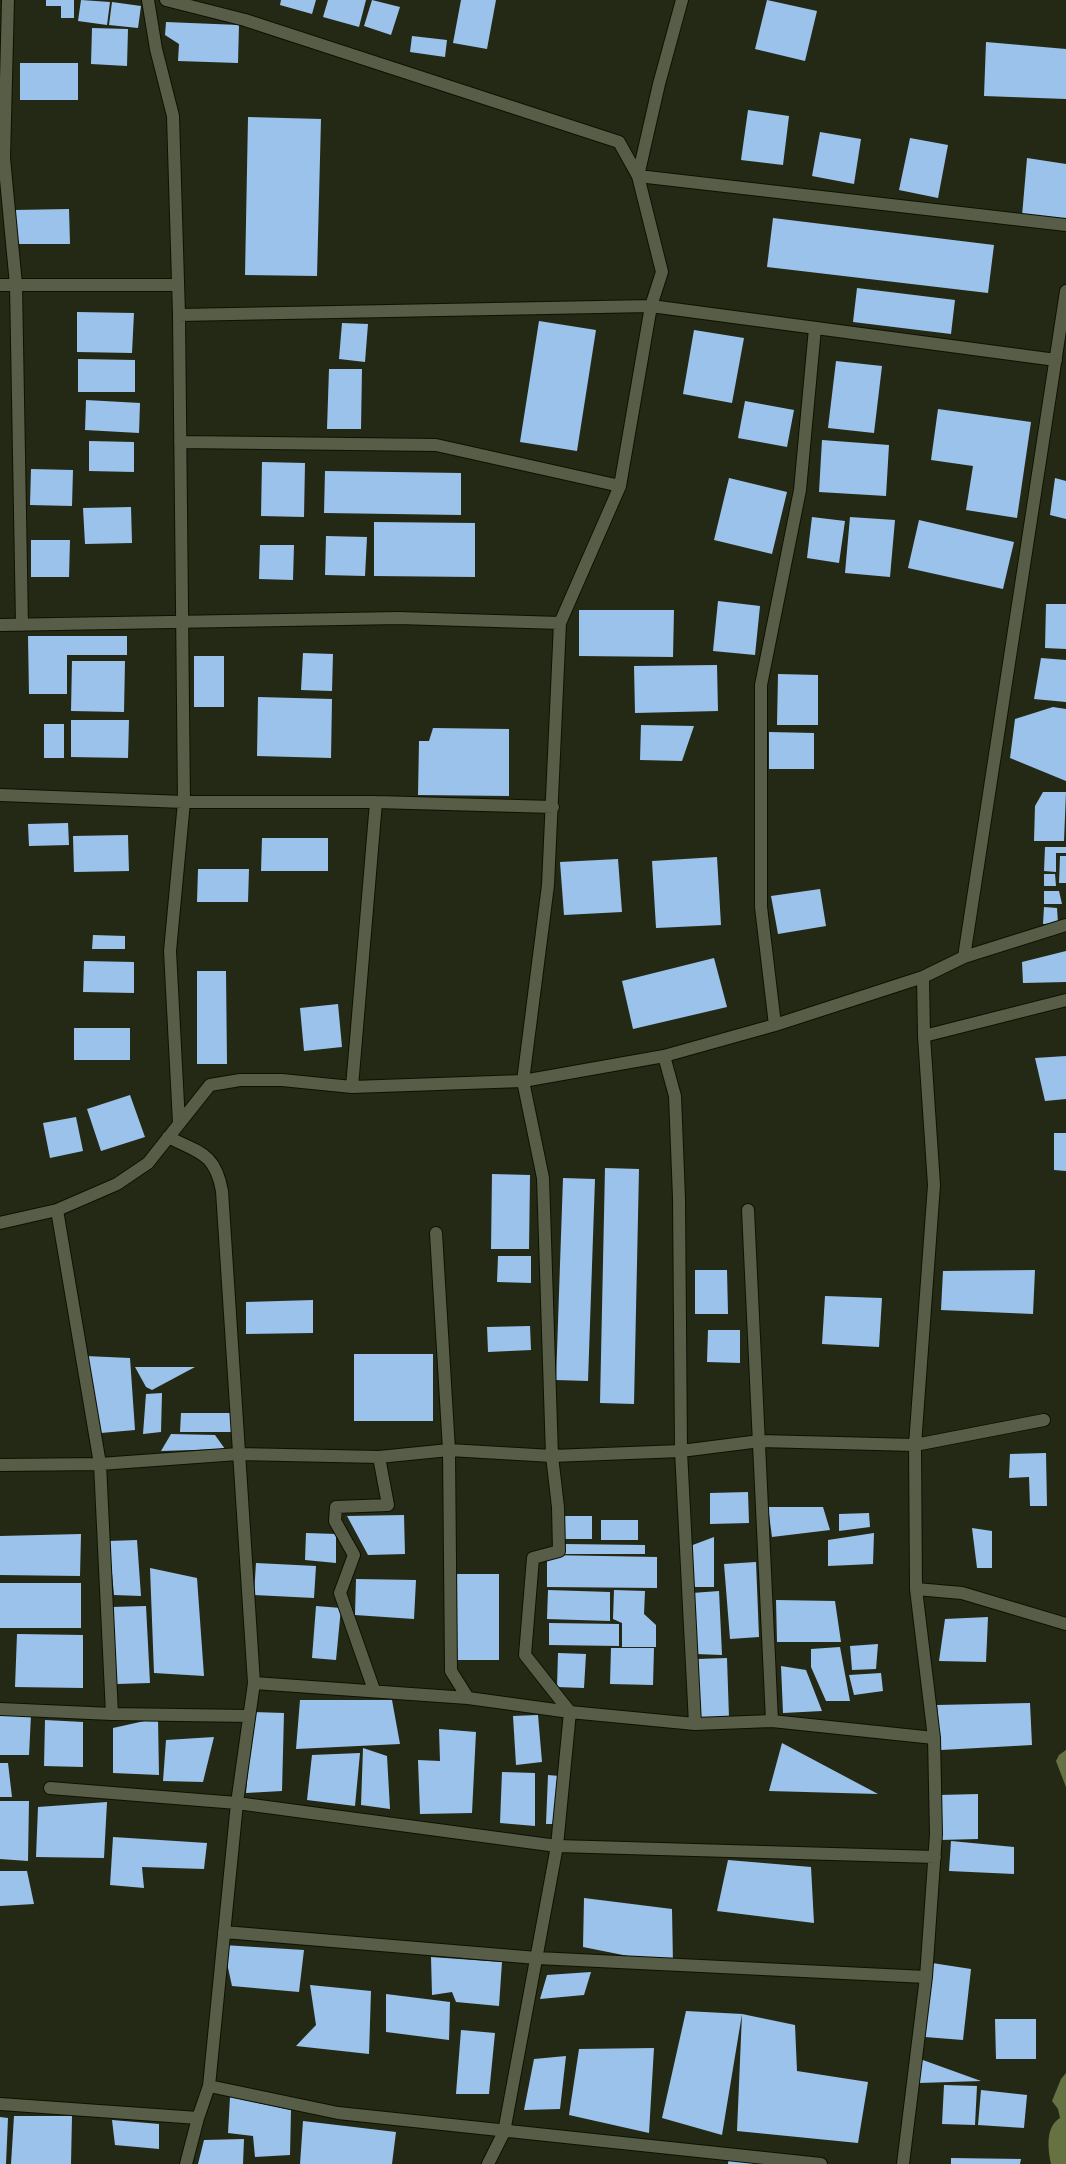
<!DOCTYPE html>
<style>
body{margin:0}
canvas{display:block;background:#242915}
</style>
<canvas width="1066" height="2164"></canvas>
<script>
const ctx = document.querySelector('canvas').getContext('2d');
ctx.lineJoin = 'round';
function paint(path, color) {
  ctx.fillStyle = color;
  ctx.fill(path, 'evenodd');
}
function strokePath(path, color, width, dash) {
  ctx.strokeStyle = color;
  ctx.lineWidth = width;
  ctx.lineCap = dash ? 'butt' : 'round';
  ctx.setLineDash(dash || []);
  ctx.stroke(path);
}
paint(new Path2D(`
 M1066,1750V1787L1056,1761L1059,1755Z
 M1066,2073V2164H1051C1048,2149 1045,2127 1060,2118L1058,2109L1052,2101L1061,2079Z`), '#667241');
paint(new Path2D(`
 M46,0H74V18H61V6H46Z
 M81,0L110,2L107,25L78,21Z
 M281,0H316L312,14L280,5Z
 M328,0H366L359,27L323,17Z
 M372,0L400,7L391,35L364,26Z
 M461,0H496L487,49L453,43Z
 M767,0L817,11L805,61L755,49Z
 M112,2L141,6L138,28L109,25Z
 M166,22L239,25L238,63L178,61L179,44L165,35Z
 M92,28L128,29L127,66L91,64Z
 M412,36L447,40L445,57L410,52Z
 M986,42L1066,49V99L984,96Z
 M20,63H78V100H20Z
 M748,110L789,116L783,165L741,160Z
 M248,117L321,119L317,276L245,275Z
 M820,132L861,139L854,184L812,176Z
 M910,138L948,145L938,198L899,190Z
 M1027,158L1066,164V222L1022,216Z
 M69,209L70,244H16L15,210Z
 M773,218L994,245L988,293L767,267Z
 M857,288L955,300L951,334L853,322Z
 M77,312L134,313L132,353L77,352Z
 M539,321L596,330L577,451L520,442Z
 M342,323L368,324L365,362L339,359Z
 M694,330L744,338L732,403L683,394Z
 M78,359L135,360V392H78Z
 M836,361L882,366L874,433L828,428Z
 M329,369H362L361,429H327Z
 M86,400L140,403L139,433L85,430Z
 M745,401L794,410L787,447L738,438Z
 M938,409L1031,422L1017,518L966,510L973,466L931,460Z
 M822,440L889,445L886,496L819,492Z
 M89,441L134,442V472L89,471Z
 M262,462L305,463L304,517L261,516Z
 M31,469L73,470L72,506L30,505Z
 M325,471L461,473V515L324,513Z
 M729,478L787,492L772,554L714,540Z
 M1055,478L1066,481V519L1050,515Z
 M131,507L132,543L85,544L83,508Z
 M812,517L845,521L839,563L807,558Z
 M850,517L895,520L890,577L845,573Z
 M919,520L1014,542L1003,589L908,568Z
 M374,522L475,523V577L374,576Z
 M326,536L367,537L365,576L325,575Z
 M31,540H70L69,577H31Z
 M260,545H294L293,580L259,579Z
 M718,601L760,606L755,655L713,651Z
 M1046,604H1066V649L1045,648Z
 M579,610H674L673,657L579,656Z
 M28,636H127V655H67V694H29Z
 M303,653L333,654L332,691L301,690Z
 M194,656H224V707H194Z
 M1041,658L1066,660V702L1034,699Z
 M72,661H125L124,712L71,711Z
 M717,665L718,711L635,713L634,666Z
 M778,674L818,675V725H777Z
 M258,697L332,699L331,758L257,756Z
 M1053,707L1066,709V781L1010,758L1015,719Z
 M71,720H129L128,758L71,757Z
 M44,724H64V758H44Z
 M641,725L694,726L682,761L640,760Z
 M433,728L509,729V796L418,795L419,741H429Z
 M769,732L814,733V769H769Z
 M1043,792H1066L1064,841H1034L1035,806Z
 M68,823L69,845L29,846L28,824Z
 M128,835L129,871L74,872L73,836Z
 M262,838H328V871H261Z
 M1045,847H1066V853H1056V872L1044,871Z
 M1060,856H1066V883H1059Z
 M717,857L721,925L656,928L652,861Z
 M618,859L622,912L564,915L560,862Z
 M198,869H249L248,902H197Z
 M1044,874H1055L1056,886H1044Z
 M820,889L826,926L778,934L771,896Z
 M1044,891H1059L1062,904H1044Z
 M1044,907L1057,908L1058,923L1043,924Z
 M93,935L125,936V949H92Z
 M1066,951V982L1023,983L1022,962Z
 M714,958L727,1007L633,1029L622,981Z
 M84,961L134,962V993L83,992Z
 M197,971H226L227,1064H197Z
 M338,1004L342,1047L304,1051L300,1008Z
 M74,1028H130V1060H74Z
 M1066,1056V1099L1045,1101L1035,1058Z
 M130,1095L145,1137L101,1151L87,1109Z
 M76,1117L83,1151L50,1158L43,1123Z
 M1054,1133H1066V1171L1054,1170Z
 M605,1168L639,1169L634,1404L600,1403Z
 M492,1174L530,1175L529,1249H491Z
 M563,1178L595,1179L588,1381L556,1380Z
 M498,1256H531V1283L497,1282Z
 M695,1270H727L728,1314H695Z
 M1035,1270L1033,1314L941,1310L943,1271Z
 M825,1296L882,1298L879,1347L822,1344Z
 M313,1300V1333L246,1334V1302Z
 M530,1326L531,1350L488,1352L487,1327Z
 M708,1330H740V1363L707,1362Z
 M354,1354H433V1421H354Z
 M85,1356L130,1358L135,1430L101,1433Z
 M135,1367H195L152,1390L146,1387Z
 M162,1393L161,1432L143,1434L146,1394Z
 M181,1413H231L232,1432H180Z
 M171,1434L215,1435L225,1449L161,1451Z
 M1046,1453L1047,1506H1030L1029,1477L1009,1478L1010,1454Z
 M748,1492L749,1523L710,1524V1493Z
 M768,1507H823L830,1530L772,1537Z
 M869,1513L870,1527L839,1531V1514Z
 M404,1515L405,1554L368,1555L347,1516Z
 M562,1516H592V1539H563Z
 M601,1520H638V1540H601Z
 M972,1528L992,1531V1568H977Z
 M306,1533L336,1534V1563L305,1560Z
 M874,1533L873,1564L828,1566V1540Z
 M81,1534L80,1576L0,1575V1536Z
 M714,1537V1587H693L690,1546Z
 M137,1540L141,1596L114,1595L109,1541Z
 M564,1544L645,1545V1554H564Z
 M547,1555L657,1557V1588L547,1587Z
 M756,1562L759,1637L730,1639L724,1564Z
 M256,1563L316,1566L314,1598L254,1595Z
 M150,1568L197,1578L204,1676L154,1673Z
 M456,1574H499V1660H455Z
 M356,1579L416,1580L414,1619L355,1615Z
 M0,1583H81V1628H0Z
 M548,1590L610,1592V1621L547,1619Z
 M614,1590L645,1591L644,1614L656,1625V1647H622V1623L613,1619Z
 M719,1591L722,1655L695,1654L692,1593Z
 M776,1600L835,1601L841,1642H777Z
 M146,1606L150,1683L117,1684L111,1607Z
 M316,1606L341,1608L336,1660L312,1658Z
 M988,1617L986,1662L939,1661L945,1619Z
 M549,1623L619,1624V1646L549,1645Z
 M17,1634L83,1635V1688L15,1687Z
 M878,1644L876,1669L852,1670L850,1646Z
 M840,1647L850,1701H826L811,1667V1649Z
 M611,1648H654L653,1685L610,1684Z
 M558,1653L586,1654L584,1688L557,1687Z
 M727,1658L729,1718L699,1719L697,1659Z
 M781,1666L806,1670L822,1711L783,1713Z
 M881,1673L883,1691L854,1695L849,1675Z
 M300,1700H392L400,1744L296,1749Z
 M1030,1703L1032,1745L941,1750L937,1705Z
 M253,1712L284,1713L282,1791L246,1793Z
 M0,1715H31L29,1755H0Z
 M538,1715L542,1762L516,1765L513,1716Z
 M158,1718L159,1775L113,1773V1728Z
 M45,1720L83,1722V1767L44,1766Z
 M439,1729L476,1732L472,1813L420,1814L418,1760L440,1761Z
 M214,1737L203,1782L163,1781L166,1740Z
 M782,1743L878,1794L769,1791Z
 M363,1748L387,1756L390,1809L361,1805Z
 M360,1753L355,1806L307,1800L312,1755Z
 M0,1763H8L12,1797H0Z
 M502,1772L535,1773V1826L500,1823Z
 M548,1775L559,1776L556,1824H546Z
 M978,1794V1839L939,1840V1795Z
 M0,1801H29L28,1861L0,1859Z
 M107,1802L104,1858L36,1857L38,1807Z
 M113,1837L207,1843L204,1869L142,1867L144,1888L110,1885Z
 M951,1841L1014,1847V1874L949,1871Z
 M728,1860L811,1867L814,1923L717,1911Z
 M0,1871H27L34,1904L0,1906Z
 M584,1898L672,1909L673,1965L583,1947Z
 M223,1945L304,1950L299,1992L232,1986Z
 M431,1957L502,1962L499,2006L456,2002L452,1992L432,1995Z
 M932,1963L971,1969L963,2040L925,2037Z
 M591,1972L584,1995L540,1999L547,1975Z
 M310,1985L371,1991L369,2054L296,2046L316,2025Z
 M386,1994L450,2002L449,2040L386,2032Z
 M686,2011L742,2014L795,2025L797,2071L868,2082L858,2143L737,2131L742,2014L722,2135L662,2118Z
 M995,2019H1036V2059H996Z
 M461,2030L495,2033L489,2094H456Z
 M654,2048L649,2133L569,2115L579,2049Z
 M566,2056L560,2109L524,2110L534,2059Z
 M920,2059L981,2081L919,2083Z
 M944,2085L977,2086L975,2125L942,2124Z
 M981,2090L1027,2095L1024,2128L978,2125Z
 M230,2097L291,2110L290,2155L255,2157L253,2136L228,2133Z
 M14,2116H72L71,2164H11Z
 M0,2117L8,2118L6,2164H0Z
 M112,2120L159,2124V2149L115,2145Z
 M303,2121L396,2132L392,2164H300Z
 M244,2139L243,2164H198L204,2140Z
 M729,2155L769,2164H728Z
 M951,2158L1021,2159L1020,2164H951Z`), '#9bc2eb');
const minor = new Path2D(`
 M8,0L4,158L16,285L22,625
 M148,0L156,49L173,116L179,315L184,802L170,951L179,1123
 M166,0L245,20L619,142L638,176L1066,225
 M0,285H177
 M179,315L651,306L1056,360
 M180,442L436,445L620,486
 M560,623L620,486L651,306L662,272L638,176L659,84L682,0
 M0,625L399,618L560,623L548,885L523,1081L543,1178L552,1456L558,1507L559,1551L533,1558L525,1655L570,1712L557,1846L504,2132L488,2164
 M0,795L184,802H376L553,807
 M964,957L1066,291
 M775,1025L761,907V685L800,490L815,328
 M924,1036L1066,1000
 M664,1056L675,1096L679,1198L681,1451L695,1724
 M352,1087L376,802
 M168,1137C200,1153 215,1153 222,1191L254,1683L237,1803L209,2086L198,2118L186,2164
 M57,1210L100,1464L112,1714
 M748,1210L772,1721
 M0,1223L57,1210L117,1184L148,1163L210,1085L240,1080H282L352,1087L523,1081L664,1056L775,1025L923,977L964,957L1066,925
 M436,1233L449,1450L451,1671L468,1698
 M0,1465L100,1464L238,1454L379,1457L449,1450L552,1456L681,1451L760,1441L915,1445L1044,1420
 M916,1589L962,1593L1066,1624
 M254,1683L468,1698L570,1712L695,1724L772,1721L934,1738
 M374,1690L340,1593L354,1555L335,1521L336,1507L388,1505L379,1457
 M0,1709L112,1714L249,1716
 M50,1788L237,1803L557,1846L935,1857
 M224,1932L537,1958L926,1977
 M209,2086L338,2113L821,2164
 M0,2104L198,2118
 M903,2164L926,1977L936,1834L934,1738L916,1589L915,1445L934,1185L924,1036L923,977`);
strokePath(minor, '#0d1102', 14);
strokePath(minor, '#575d47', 12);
</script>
